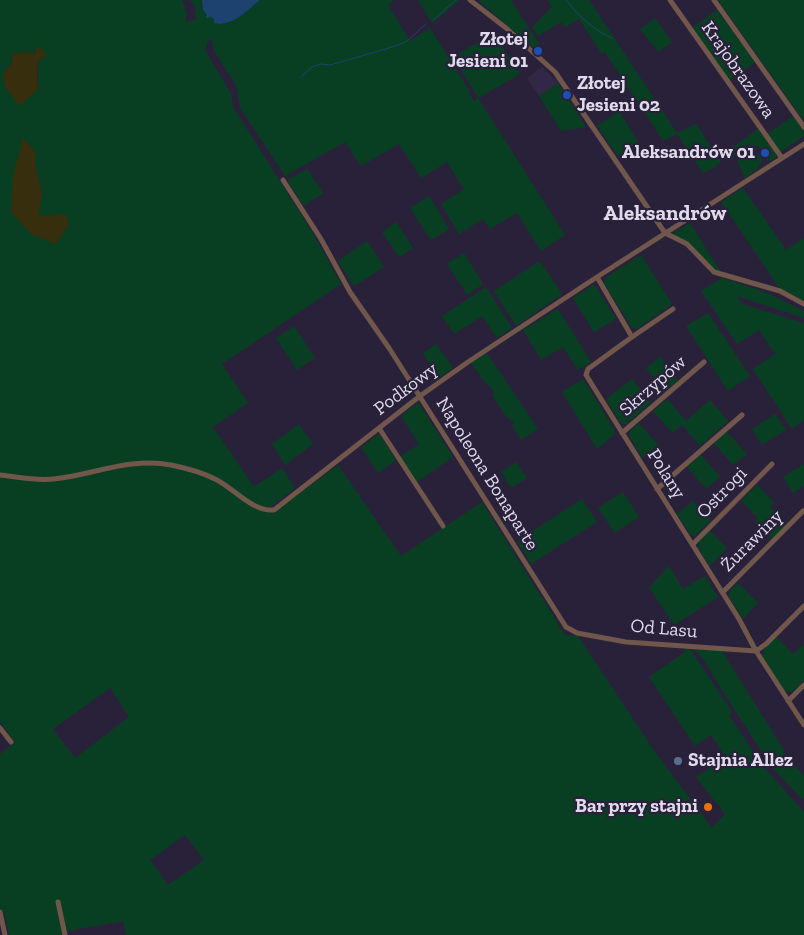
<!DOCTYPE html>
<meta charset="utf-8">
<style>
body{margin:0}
canvas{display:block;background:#29213a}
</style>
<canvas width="804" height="935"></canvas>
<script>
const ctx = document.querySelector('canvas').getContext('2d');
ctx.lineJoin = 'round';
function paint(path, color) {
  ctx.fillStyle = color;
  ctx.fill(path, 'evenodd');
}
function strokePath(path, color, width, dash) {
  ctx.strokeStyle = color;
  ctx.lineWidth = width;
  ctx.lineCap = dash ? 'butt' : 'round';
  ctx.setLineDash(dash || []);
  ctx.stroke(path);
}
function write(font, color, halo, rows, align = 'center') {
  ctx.font = font + ' "Zilla Slab",serif';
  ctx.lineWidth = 4.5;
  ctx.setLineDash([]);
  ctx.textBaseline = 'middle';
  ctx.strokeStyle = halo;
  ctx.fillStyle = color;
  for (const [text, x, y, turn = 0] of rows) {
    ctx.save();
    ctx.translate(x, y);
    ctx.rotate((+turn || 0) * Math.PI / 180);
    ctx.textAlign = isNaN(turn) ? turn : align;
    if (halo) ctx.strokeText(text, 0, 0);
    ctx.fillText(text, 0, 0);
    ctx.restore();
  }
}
paint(new Path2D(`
 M542,67L558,83L539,96L527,78Z`), '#322746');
paint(new Path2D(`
 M0,0H182L187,14L185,20L186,22L196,19L195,5L189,0H202C201,11 207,14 215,19L214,23C233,27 246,11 260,0H394L388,5L410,41L430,28L470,92L468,93L474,101L478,97L453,58L493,32L520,74L478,98L565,235L541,251L517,213L490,229L483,219L459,234L441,204L464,189L447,162L421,178L399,144L361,166L345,142L285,176L240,108L237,87L214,51L212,39L208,41L205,50L231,94L233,107L314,235L341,284L222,364L248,403L213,427L254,487L282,468L295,488L269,508L272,514L338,465L401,556L482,502L565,635L578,636L655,752L712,828L725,814L696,777L726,757L711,735L695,746L649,677L685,652L684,649H690L732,712L729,715L758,759L757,760L804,812V935H126L123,921L68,931V935H9L4,911H0V754L15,742L0,722ZM35,46L46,57L38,60V89L3,74L12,62L11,54L26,52L36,54ZM23,138L35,151V165L42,193L38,216ZM110,688L129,717L75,758L53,729ZM185,835L204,860L168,885L150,860Z
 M418,0H460L432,23Z
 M478,0H511L543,50L544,56L533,47H532Z
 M547,0H589L677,133L696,124L721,162L716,165V167L703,173L677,134L663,141L605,52L602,54L579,19L565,27L561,22L538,36L532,27L552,7Z
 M718,0H804V121Z
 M717,10L755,62L729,81L692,28Z
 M655,18L672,42L658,52L640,29Z
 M558,83L586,127L561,131L539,96Z
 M619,111L638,142L618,156L597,126Z
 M793,116L804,131L803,137L780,152L767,134Z
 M758,129L776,154V158L769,161L767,160C765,141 740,139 733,159L727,158L724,154Z
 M749,151C775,157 755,171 745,179L738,162L740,155Z
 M307,169L323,193L304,206L287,180Z
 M743,188L786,250L804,238V303L780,289L721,202Z
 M429,196L449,229L431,240L410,208Z
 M396,222L413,248L399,257L382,232Z
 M690,223L722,274C703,264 693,244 672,234Z
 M367,241L384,267L356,285L352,284L338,261Z
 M464,253L483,284L467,295L447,264Z
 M641,255L672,304L637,329L632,328L604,283L605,278Z
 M538,262L542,264L562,294L516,326L494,291Z
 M722,278L765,292L804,311V318L737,296L742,304L804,323V420L792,429L753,369L775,354L759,330L737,344L701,291Z
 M594,284L616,319L594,332L573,298Z
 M486,287L512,328L497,338L482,316L454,334L442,316Z
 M558,309L591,362L578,370L563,347L541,360L523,330Z
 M708,313L750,376L728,391L686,326Z
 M294,326L315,358L297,370L276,338Z
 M436,344L453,368L439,378L423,353Z
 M487,353L538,429L521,440L512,425L515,422L507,418L492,395L494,392L489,385L486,384L471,363Z
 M660,357L678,380L664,392L646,368Z
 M583,379L614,429V435L597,449L562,392Z
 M632,379L651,403L626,424H621L606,399Z
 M667,399L686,421L710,400L728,421L700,446L682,425L672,433L653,411Z
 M418,402L453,457L417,482L400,457L419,444L401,416Z
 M775,414L786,430L762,445L752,429Z
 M639,423L658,445L643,458L629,436L630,431Z
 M299,424L313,444L285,465L272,444Z
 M727,432L747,454L733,465L714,443Z
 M377,435H380L396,460L378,473L361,448Z
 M701,455L720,477L706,489L687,467Z
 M516,462L527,478L511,488L501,472Z
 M804,464V486L793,493L783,477Z
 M757,485L774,502L770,507L787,524L772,539L755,522L758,518L741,501Z
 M623,492L639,517L615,533L598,508Z
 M582,499L597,522L531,564L517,541Z
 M693,501L711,520L695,536L691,535L677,514Z
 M710,531L727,548L710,566L698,548L699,542Z
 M669,566L683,589L705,576L718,597L674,625L649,587Z
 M738,583L758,603L743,619L729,597V591Z
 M776,637L793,654L804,644V680L793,692L783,691L762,656L765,648Z
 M694,649L722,651L785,752L783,754L804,775V798H801L771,766L729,701L703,659Z`), '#083f22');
paint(new Path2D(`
 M35,46L43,50L46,57L38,60L37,80L38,89L20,106L5,87L3,74L12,63L11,54L26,52L36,54Z
 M23,138L35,151V165L42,193L38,216L65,214L69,224L56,244L31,234L11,212L13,176Z`), '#362e0d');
paint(new Path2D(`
 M202,0H260C246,11 233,27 214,23V19L211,17L206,18L207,15L203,10Z`), '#1e426f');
strokePath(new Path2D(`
 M566,0C579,16 593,30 612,38
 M433,20L456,0
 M301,77L312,67L320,64L330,65L386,49L406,42L426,24`), '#1e426f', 1);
strokePath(new Path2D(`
 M470,0L506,28L555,72L665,233L687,244L714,272L780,291L804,304
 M670,0L782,158
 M714,0L804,127
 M283,180L321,239L350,292L389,348L566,627L577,633L626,642L756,651L766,644L804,606
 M597,277L632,337L588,369L586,375L739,619L756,651L804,725
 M632,337L673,309
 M379,428L443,526
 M622,433L704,362
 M0,475C17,477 36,481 54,479C92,475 131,457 171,465C186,468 201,472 215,479C234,488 252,512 274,510L420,396L468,362L597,277L804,144
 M657,489L742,415
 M693,544L772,464
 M723,592L803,511
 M788,701L804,685
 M0,728L11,742
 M58,902L65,935
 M0,912L5,935`), '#71564b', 5);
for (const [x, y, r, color] of [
 [538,51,5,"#1a4fb4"],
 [567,95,5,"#1a4fb4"],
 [765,153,5,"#1a4fb4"],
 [678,761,5,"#5c6f8a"],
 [708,807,5,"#e8710a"]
]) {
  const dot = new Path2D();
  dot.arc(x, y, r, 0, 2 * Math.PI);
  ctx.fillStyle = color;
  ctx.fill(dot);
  strokePath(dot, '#29213a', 2);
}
write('bold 19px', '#dfdbeb', '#29213a', [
 ["Złotej",528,40],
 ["Jesieni 01",528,62],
 ["Złotej",577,84,"left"],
 ["Jesieni 02",577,106,"left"],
 ["Aleksandrów 01",755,153],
 ["Stajnia Allez",688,761,"left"],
 ["Bar przy stajni",698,807]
], 'right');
write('19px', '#dfdbeb', '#29213a', [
 ["Krajobrazowa",738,70,55],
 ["Skrzypów",653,386,-41],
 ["Podkowy",406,389,-37],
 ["Napoleona Bonaparte",487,474,58],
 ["Polany",666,474,58],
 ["Ostrogi",722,493,-46],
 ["Żurawiny",752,541,-45],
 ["Od Lasu",664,629,5]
]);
write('bold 21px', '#dfdbeb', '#29213a', [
 ["Aleksandrów",665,214]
]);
</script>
